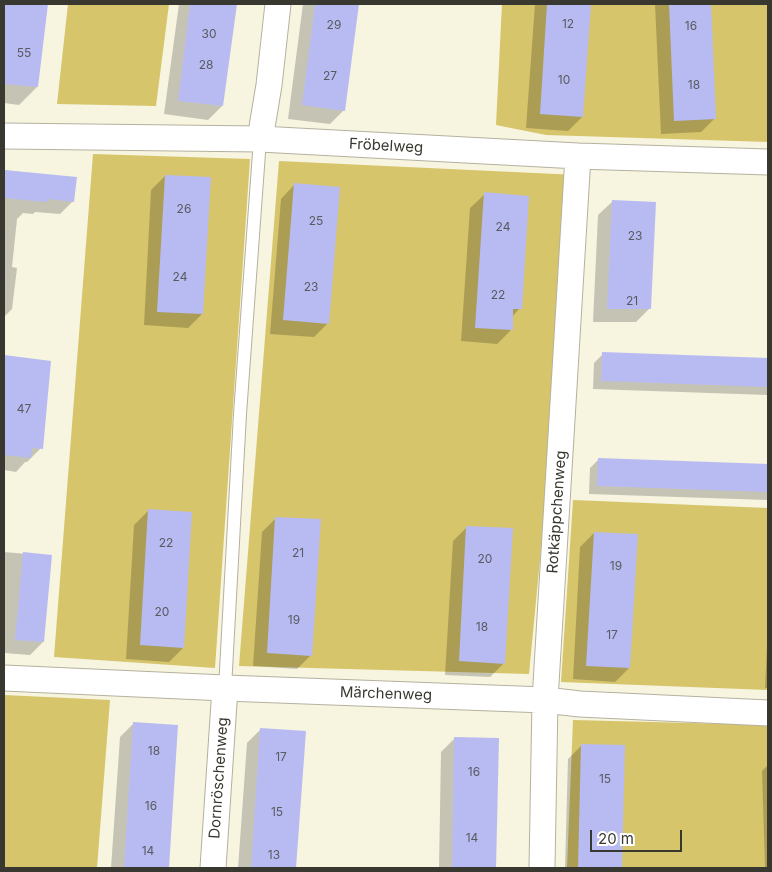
<!DOCTYPE html>
<meta charset="utf-8">
<style>
body{margin:0}
#map{position:relative;width:772px;height:872px;overflow:hidden;background:#f7f4e0;font-family:Inter,sans-serif}
canvas{display:block}
.frame{position:absolute;inset:0;border:5px solid #393830;pointer-events:none}
.scale{position:absolute;left:590px;top:830px;width:92px;height:22px;box-sizing:border-box;border:2px solid #393830;border-top:0;padding-left:6px;font-size:15px;line-height:18px;white-space:nowrap;color:#393830;-webkit-text-stroke:4px #fff;paint-order:stroke}
</style>
<div id="map">
<canvas width="772" height="872"></canvas>
<div class="frame"></div>
<div class="scale">20 m</div>
</div>
<script>
const ctx = document.querySelector('canvas').getContext('2d');
ctx.lineJoin = 'round';
function paint(path, color) {
  ctx.fillStyle = color;
  ctx.fill(path, 'evenodd');
}
function strokePath(path, color, width, dash) {
  ctx.strokeStyle = color;
  ctx.lineWidth = width;
  ctx.lineCap = dash ? 'butt' : 'round';
  ctx.setLineDash(dash || []);
  ctx.stroke(path);
}
function write(font, color, halo, rows, align = 'center') {
  ctx.font = font + ' Inter,sans-serif';
  ctx.lineWidth = 4;
  ctx.setLineDash([]);
  ctx.textBaseline = 'middle';
  ctx.strokeStyle = halo;
  ctx.fillStyle = color;
  for (const [text, x, y, turn = 0] of rows) {
    ctx.save();
    ctx.translate(x, y);
    ctx.rotate((+turn || 0) * Math.PI / 180);
    ctx.textAlign = isNaN(turn) ? turn : align;
    if (halo) ctx.strokeText(text, 0, 0);
    ctx.fillText(text, 0, 0);
    ctx.restore();
  }
}
paint(new Path2D(`
 M68,4H169L156,106L57,104Z
 M502,4H768V142L546,135L496,125Z
 M93,154L250,159L215,668L54,657Z
 M279,161L577,175L529,674L239,666Z
 M573,500L768,508V690L561,682Z
 M4,695L110,700L97,868H4Z
 M573,720L768,725V868H567Z`), '#d6c56a');
paint(new Path2D(`
 M4,4H46L37,87L19,105L4,103Z
 M179,4H235L222,106L208,120L164,114Z
 M303,4H358L344,110L330,124L288,119Z
 M535,4H590L582,117L568,131L526,128Z
 M655,4H710L715,118L701,132L661,134Z
 M4,170L75,179L73,201L60,214L35,212L33,214L23,213L17,219L12,267L17,268L12,309L4,317Z
 M165,176L202,314L188,328L144,325L151,190Z
 M295,184L328,323L314,337L270,334L281,199Z
 M485,194L520,308L512,317L511,330L497,344L461,341L470,208Z
 M613,201L650,308L636,322H593L598,215Z
 M603,354L768,359V395L593,389L594,363Z
 M4,357L50,363L41,448L27,462H25L16,472L4,470Z
 M599,459L768,465V500L589,494L590,468Z
 M148,511L183,648L169,662L126,659L134,525Z
 M276,518L311,655L297,669L253,666L262,532Z
 M467,527L504,663L490,677L445,675L453,541Z
 M594,533L629,668L615,682L573,679L580,547Z
 M4,552L51,556L43,642L30,655L4,653Z
 M768,622V688H765Z
 M134,723L177,726L168,868H111L120,737Z
 M261,729L304,732L295,868H238L247,743Z
 M455,738L498,739L495,868H439L441,752Z
 M582,745L623,746L621,868H565L568,759Z
 M768,765V868H765L762,771Z`), '#0003');
paint(new Path2D(`
 M4,4H48L38,87L4,84Z
 M190,4H237L223,106L178,101Z
 M315,4H359L345,111L302,105Z
 M547,4H591L583,117L540,114Z
 M669,4H711L716,119L674,121Z
 M4,170L77,177L74,202L48,199L47,202L4,198Z
 M165,175L211,177L203,314L157,312Z
 M294,183L340,187L329,324L283,320Z
 M484,192L529,196L522,309H513V330L475,328Z
 M612,200L656,202L651,309H607Z
 M602,352L768,358V387L601,381Z
 M4,355L51,361L43,449L32,448L31,458L4,455Z
 M598,458L768,464V492L597,486Z
 M148,509L192,512L184,648L140,645Z
 M275,517L321,519L312,656L267,653Z
 M466,526L513,528L505,664L459,661Z
 M594,532L638,534L630,668L586,666Z
 M23,552L52,555L44,642L15,640Z
 M133,722L178,725L169,868H124Z
 M260,728L306,731L296,868H251Z
 M454,737L499,738L496,868H452Z
 M581,744L625,745L622,868H578Z`), '#b8bbf1');
const service = new Path2D(`
 M225,688L240,414L260,139`);
const minor = new Path2D(`
 M4,136L260,139L578,156L768,162
 M260,139L269,85L278,4
 M4,678L225,688L545,700L580,704L768,713
 M213,868L225,688
 M542,868L545,700L578,156`);
strokePath(service, '#b5b19f', 14);
strokePath(minor, '#b5b19f', 27);
strokePath(service, '#fff', 12);
strokePath(minor, '#fff', 25);
write('12px', '#595960', null, [
 ["12",568,24],
 ["29",334,25],
 ["16",691,26],
 ["30",209,34],
 ["55",24,53],
 ["28",206,65],
 ["27",330,76],
 ["10",564,80],
 ["18",694,85],
 ["26",184,209],
 ["25",316,221],
 ["24",503,227],
 ["23",635,236],
 ["24",180,277],
 ["23",311,287],
 ["22",498,295],
 ["21",632,301],
 ["47",24,409],
 ["22",166,543],
 ["21",298,553],
 ["20",485,559],
 ["19",616,566],
 ["20",162,612],
 ["19",294,620],
 ["18",482,627],
 ["17",612,635],
 ["18",154,751],
 ["17",281,757],
 ["16",474,772],
 ["15",605,779],
 ["16",151,806],
 ["15",277,812],
 ["14",472,838],
 ["14",148,851],
 ["13",274,855]
]);
write('15px', '#393830', '#fff', [
 ["Fröbelweg",386,146,3],
 ["Rotkäppchenweg",557,512,-86],
 ["Märchenweg",386,694,2],
 ["Dornröschenweg",219,778,-86]
]);
</script>
